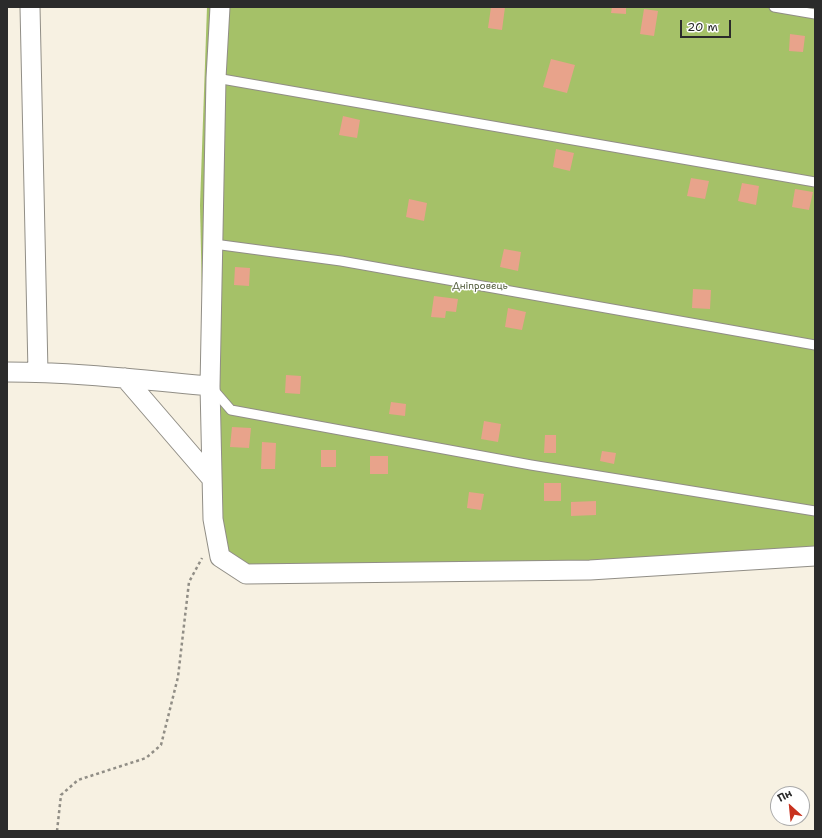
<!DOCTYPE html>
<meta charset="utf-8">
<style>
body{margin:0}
#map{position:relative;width:822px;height:838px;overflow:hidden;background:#f7f1e2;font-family:"Shantell Sans",sans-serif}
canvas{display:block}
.frame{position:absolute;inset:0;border:8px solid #2b2b2b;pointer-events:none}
.north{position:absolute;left:770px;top:786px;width:40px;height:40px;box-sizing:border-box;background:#fff;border:1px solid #aaa;border-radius:50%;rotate:333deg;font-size:11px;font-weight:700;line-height:16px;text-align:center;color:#2b2b2b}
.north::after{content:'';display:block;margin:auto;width:14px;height:18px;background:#c8321e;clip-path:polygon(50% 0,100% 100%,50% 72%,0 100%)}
.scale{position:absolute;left:680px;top:20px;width:51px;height:18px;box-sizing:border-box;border:2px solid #2b2b2b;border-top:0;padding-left:5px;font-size:12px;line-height:14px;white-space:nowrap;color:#2b2b2b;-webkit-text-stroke:3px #fff;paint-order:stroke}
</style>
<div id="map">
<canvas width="822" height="838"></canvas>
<div class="frame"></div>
<div class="north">Пн</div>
<div class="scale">20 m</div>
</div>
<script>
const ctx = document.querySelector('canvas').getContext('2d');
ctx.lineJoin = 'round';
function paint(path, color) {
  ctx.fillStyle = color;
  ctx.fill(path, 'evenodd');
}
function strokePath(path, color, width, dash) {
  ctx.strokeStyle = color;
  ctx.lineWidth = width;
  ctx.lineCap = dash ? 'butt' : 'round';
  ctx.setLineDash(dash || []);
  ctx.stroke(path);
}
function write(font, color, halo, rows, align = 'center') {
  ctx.font = font + ' "Shantell Sans",sans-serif';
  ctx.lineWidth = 3;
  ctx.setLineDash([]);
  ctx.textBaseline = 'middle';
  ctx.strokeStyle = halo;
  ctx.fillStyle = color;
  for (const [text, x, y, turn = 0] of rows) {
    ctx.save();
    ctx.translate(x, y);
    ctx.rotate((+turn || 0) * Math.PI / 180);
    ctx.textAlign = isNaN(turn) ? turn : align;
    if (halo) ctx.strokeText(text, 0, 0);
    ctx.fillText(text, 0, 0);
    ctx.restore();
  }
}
paint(new Path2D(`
 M207,7H815V549L570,564L235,566L207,531L200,205Z`), '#a5c168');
paint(new Path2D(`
 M491,7H505L502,30L488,28Z
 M612,7H626V14L611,13Z
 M644,9L658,11L654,36L640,34Z
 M790,34L805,36L803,52L789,51Z
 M551,59L575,65L567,93L543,87Z
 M343,116L360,120L357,138L339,135Z
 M556,149L574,153L570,171L553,167Z
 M691,178L709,181L705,199L687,196Z
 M742,183L759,186L756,205L738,201Z
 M795,189L813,192L809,210L792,207Z
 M409,199L427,203L424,221L406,217Z
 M504,249L521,252L518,271L500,267Z
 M235,267L250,268L249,286L234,285Z
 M693,289L711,290L710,309L692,308Z
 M434,296L458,299L456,312L446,311L445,318L431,317Z
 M508,308L526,312L522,330L505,327Z
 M286,375L301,376L300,394L285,393Z
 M391,402L406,404L405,416L389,414Z
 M484,421L501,424L498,442L481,439Z
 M232,427L251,428L249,448L230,447Z
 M545,435H556V453H544Z
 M262,442L276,443L275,469H261Z
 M321,450H336V467H321Z
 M602,451L616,453L614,464L600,461Z
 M370,456H388V474H370Z
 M544,483H561V501H544Z
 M469,492L484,494L481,510L467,508Z
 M596,501V515L571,516V502Z`), '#e8a38b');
const service = new Path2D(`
 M774,7L815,14
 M216,78L815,182
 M214,244L341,261L815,345
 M212,388L231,410L531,465L815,511`);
const minor = new Path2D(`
 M30,7L38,372
 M220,7L216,78L210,386L213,519L220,557L246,574L590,570L815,556
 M7,372C75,372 143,380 210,386
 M125,378L212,479`);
strokePath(service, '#918e86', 11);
strokePath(minor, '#918e86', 21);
strokePath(new Path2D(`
 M57,831L61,795L78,780L146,758L161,745L178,677L189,582L202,558`), '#918e86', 2.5, [3, 3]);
strokePath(service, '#fff', 9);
strokePath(minor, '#fff', 19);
write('10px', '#566040', '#fff', [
 ["Дніпровець",480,286]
]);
</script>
